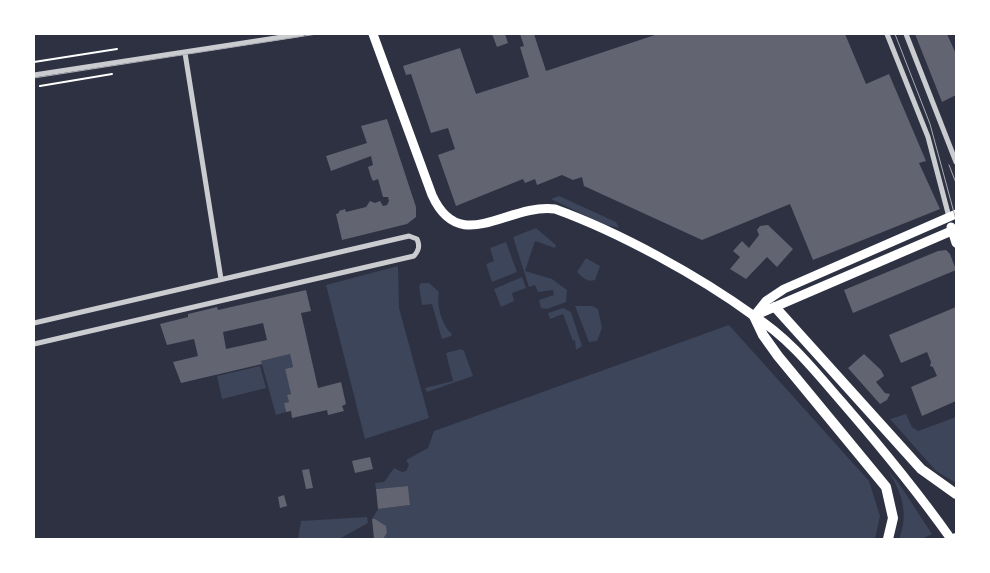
<!DOCTYPE html>
<style>
body{margin:0}
#map{position:relative;width:990px;height:573px;overflow:hidden;background:#2d3142;font-family:"Libre Baskerville",serif}
canvas{display:block}
.frame{position:absolute;inset:0;border:35px solid #fff;pointer-events:none}
</style>
<div id="map">
<canvas width="990" height="573"></canvas>
<div class="frame"></div>
</div>
<script>
const ctx = document.querySelector('canvas').getContext('2d');
ctx.lineJoin = 'round';
function paint(path, color) {
  ctx.fillStyle = color;
  ctx.fill(path, 'evenodd');
}
function strokePath(path, color, width, dash) {
  ctx.strokeStyle = color;
  ctx.lineWidth = width;
  ctx.lineCap = dash ? 'butt' : 'round';
  ctx.setLineDash(dash || []);
  ctx.stroke(path);
}
paint(new Path2D(`
 M559,196L616,222L619,228L603,224L551,199Z
 M536,228L556,245L555,248L535,241L525,271L552,279L567,290L566,302L547,309L541,308L539,300L554,295L553,290L538,292L535,285L529,287L513,237Z
 M506,242L517,272L492,282L486,264L494,261L490,248Z
 M586,258L600,266L595,280C587,283 582,277 577,272Z
 M398,266L399,308L429,418L365,439L326,285Z
 M522,277L526,288L512,293L514,301L501,307L494,289Z
 M421,283H429L439,292C436,304 442,326 452,334L451,336L442,339L432,304L422,305L419,286Z
 M575,306H593L598,309L602,328L597,341L589,342Z
 M563,308L571,312L582,346L576,350L575,340L573,341L563,314L550,319L548,313Z
 M729,325L869,481L880,516L875,539H383L387,533L386,526L372,519L378,509L410,505L408,486L376,489L375,483L384,482L394,468L402,472L406,471L409,465L406,460L428,448L434,431Z
 M461,349L464,351L473,376L427,392L425,388L453,381L446,353Z
 M290,354L293,367L285,369L291,394L287,395L289,402L284,403L286,412L276,415L261,361Z
 M260,366L266,388L222,399L217,376Z
 M906,414L912,427L918,431L956,417V483L936,471L890,419Z
 M887,470L898,482L932,534L922,539H899C909,514 902,491 887,470Z
 M367,517L368,523L339,539H298L301,521Z`), '#3c4559');
paint(new Path2D(`
 M492,34H505L508,43L497,47Z
 M520,34H534L546,71L658,34H845L866,84L889,74L926,161L919,163L940,209L813,260L790,204L702,240L584,186L582,177L573,180L562,175L537,185L535,179L525,183L523,179L456,206L438,155L455,149L448,128L431,133L411,74L406,75L403,66L460,48L476,94L529,77L520,47L524,46Z
 M915,34H947L956,54V95L942,102Z
 M387,119L416,207V217L407,224L342,240L336,214L339,213V211L345,209L346,212L366,207L370,201L375,203L380,201L383,206L387,205L389,201L388,197H383L378,179L373,181L371,177L368,167L373,165L371,156L331,171L326,156L367,143L361,126Z
 M768,225L793,249L777,267L767,257L746,279L730,269L740,257L733,251L742,241L749,248L759,235L757,230L760,226Z
 M946,250L950,254L956,270L853,313L844,290L938,251Z
 M306,290L311,311L301,313L318,388L341,382L346,404L342,406L344,411L328,415L327,410L292,418L291,411L286,412L284,403L289,402L287,395L291,394L285,369L293,367L290,354L261,361L262,364L181,383L173,362L198,356L194,339L167,345L160,324L188,317V314L209,309L217,307L218,310ZM263,323L267,340L226,349L223,332Z
 M956,307V401L922,416L911,387L937,376L933,367L930,366L931,362L927,352L901,363L889,335Z
 M864,354L881,370L884,376L876,382L885,393L890,394L887,400L880,404L848,368Z
 M370,457L373,469L355,473L352,461Z
 M309,469L313,488L306,489L302,470Z
 M408,486L410,505L378,509L376,489Z
 M284,495L287,506L280,508L278,497Z
 M372,519H375L386,526L387,533L383,539H374Z`), '#626471');
strokePath(new Path2D(`
 M34,62L117,49
 M40,86L112,74`), '#fff', 2);
strokePath(new Path2D(`
 M887,34L928,137L949,217
 M906,34L956,162
 M185,53L221,279
 M34,75L302,34
 M34,323L409,236L417,239C420,246 419,250 414,256L34,344`), '#caccd0', 5);
strokePath(new Path2D(`
 M373,34L432,195C460,257 507,203 555,209C619,232 699,276 754,316`), '#fff', 9);
strokePath(new Path2D(`
 M951,227L956,243
 M756,315L956,229
 M754,316C789,338 814,370 841,401C880,446 917,491 951,539
 M754,316L766,301L784,289L956,214`), '#fff', 9);
strokePath(new Path2D(`
 M775,307L921,469L956,494
 M754,316L763,335L778,356L886,487L893,518L888,539
 M954,539L956,538`), '#fff', 10);
strokePath(new Path2D(`
 M895,34L930,124L956,220
 M34,78L317,34
 M949,165L956,183`), '#abadb3', 1);
</script>
